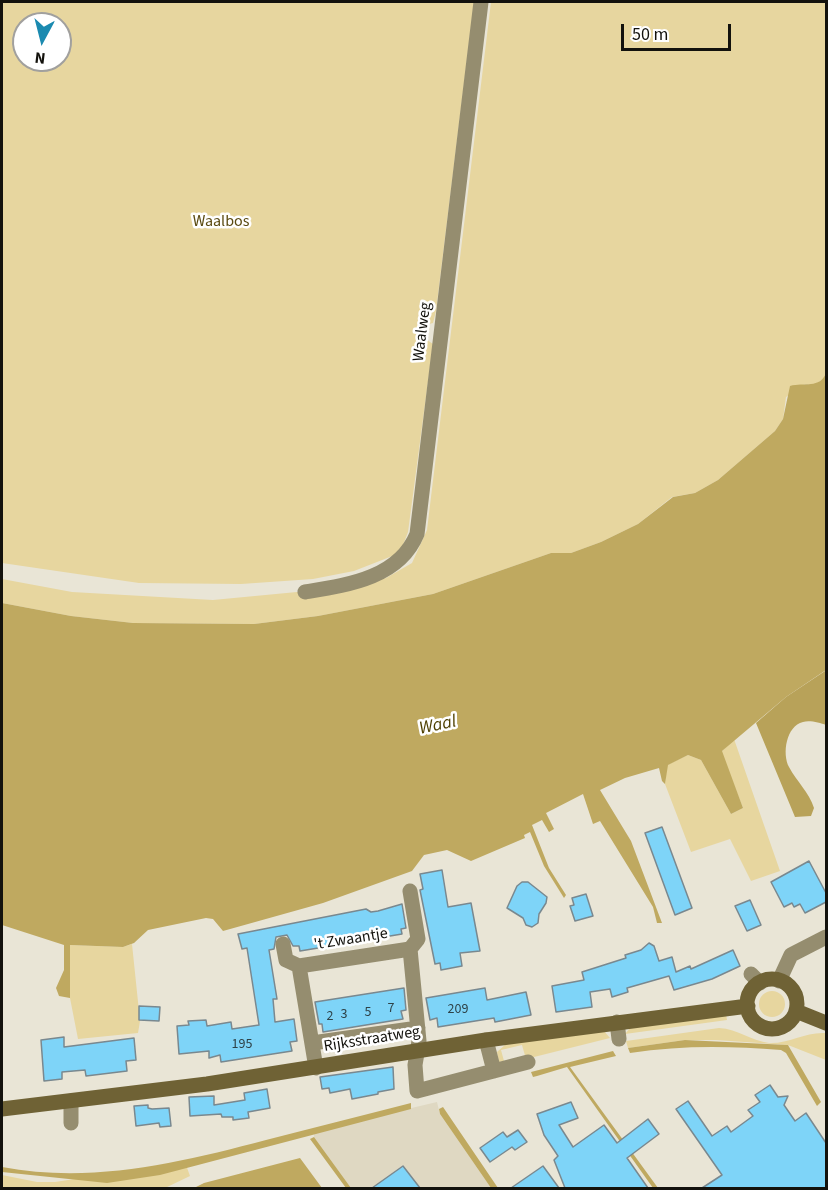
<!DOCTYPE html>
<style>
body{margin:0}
#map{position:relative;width:828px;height:1190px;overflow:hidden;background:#e9e5d6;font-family:"Source Sans 3",sans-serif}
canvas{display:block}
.frame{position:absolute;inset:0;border:3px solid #13120d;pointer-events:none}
.north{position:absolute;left:12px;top:12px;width:60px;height:60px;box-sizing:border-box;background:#fff;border:2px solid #a1a09e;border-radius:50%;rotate:187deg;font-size:16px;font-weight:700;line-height:24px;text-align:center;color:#13120d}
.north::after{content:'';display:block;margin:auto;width:21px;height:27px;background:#1b8ab0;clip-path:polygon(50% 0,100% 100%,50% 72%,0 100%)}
.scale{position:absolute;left:621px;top:24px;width:110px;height:27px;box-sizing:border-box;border:3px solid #13120d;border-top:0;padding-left:8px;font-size:18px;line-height:21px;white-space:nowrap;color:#13120d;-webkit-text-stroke:4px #fff;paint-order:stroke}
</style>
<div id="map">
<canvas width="828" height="1190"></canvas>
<div class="frame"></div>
<div class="north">N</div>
<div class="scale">50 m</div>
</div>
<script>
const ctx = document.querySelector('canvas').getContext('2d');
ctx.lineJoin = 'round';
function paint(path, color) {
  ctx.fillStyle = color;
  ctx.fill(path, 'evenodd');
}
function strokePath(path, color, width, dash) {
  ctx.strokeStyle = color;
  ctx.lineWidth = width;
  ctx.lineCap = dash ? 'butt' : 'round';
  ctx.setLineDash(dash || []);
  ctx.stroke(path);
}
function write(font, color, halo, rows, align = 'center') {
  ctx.font = font + ' "Source Sans 3",sans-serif';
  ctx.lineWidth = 5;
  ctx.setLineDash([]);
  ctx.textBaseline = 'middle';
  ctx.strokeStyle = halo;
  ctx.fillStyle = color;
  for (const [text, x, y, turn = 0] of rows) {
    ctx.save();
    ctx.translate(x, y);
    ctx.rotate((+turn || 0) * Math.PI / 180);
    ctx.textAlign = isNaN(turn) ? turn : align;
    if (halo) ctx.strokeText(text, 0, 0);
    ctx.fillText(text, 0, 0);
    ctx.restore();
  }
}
paint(new Path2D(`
 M437,1102L440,1114L491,1188H351L314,1137V1131Z`), '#dfd8c2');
paint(new Path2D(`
 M2,2H474L436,311L433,323L429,324L427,340L433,344L408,532L400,553L354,571L313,579L241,584L139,583L2,563ZM24,24H60V60H24Z
 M491,2H826V373L824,378L815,385L805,384L786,397L783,419L775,431L718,480L695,493L672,497L638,524L601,542L571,553H551L433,594L318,616L254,624L133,623L71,616L2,603V579L72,592L213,600L339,588L386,578L412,563L427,530Z
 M734,739L780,871L751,881L730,839L691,852L665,784L667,765L688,755L701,760L731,814L743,808L721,752Z
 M132,944L140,1021L138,1033L78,1039L70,998L69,945L123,947Z
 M759 1004a13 13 0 1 1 26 0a13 13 0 1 1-26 0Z
 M726,1014L727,1020L625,1034L631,1027Z
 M719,1028C738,1029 752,1041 769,1043C788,1044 805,1032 825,1033L826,1060L788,1045L716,1040H685L628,1048L626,1041Z
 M604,1031L610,1038L526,1059L522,1045L501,1050L504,1061L499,1062L497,1052L506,1044Z
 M185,1162L190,1176L165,1188H2V1175L37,1182H55Z`), '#e7d69f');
paint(new Path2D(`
 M825,671L826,725C820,723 810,720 803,722C786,726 782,754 789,767C797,782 809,792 814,808L811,816L795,817L756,723L786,697Z`), '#b8a259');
paint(new Path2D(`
 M826,373V670L786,697L722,751L743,808L731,814L701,760L688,755L668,765L665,784L662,781L659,768L625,778L600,790L631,841L662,923H657L653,907L600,821L593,824L583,794L546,813L554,829L549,832L542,820L532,825L549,868L566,895L564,898L544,866L530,832L524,835L525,838L471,861L447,850L424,855L412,871L323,903L223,931L213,919L206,918L148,930L134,943L123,947L70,945V998L59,996L56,988L64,970V945L2,925V603L71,616L133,623L254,624L318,616L433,594L551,553H571L601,542L638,524L673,497L695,493L718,480L775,431L783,419L790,386C804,382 820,389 826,373Z
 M685,1040L788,1045L821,1102L817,1106L786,1053L781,1050C730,1046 681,1045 630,1053L628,1048Z
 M613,1051L616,1056L570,1067L658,1188H653L567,1067L537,1076L533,1077L531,1072Z
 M411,1103V1109L160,1175L107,1183L2,1172V1167C91,1184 179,1163 266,1140C314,1128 363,1115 411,1103Z
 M443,1107L498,1188H491L440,1114L439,1109Z
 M314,1137L351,1188H346L310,1139Z
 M300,1158L322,1188H194L204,1183Z`), '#bfa960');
const building = new Path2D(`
 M662,827L692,908L675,915L645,833Z
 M809,861L826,893V902L805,913L800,904L794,907L792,903L784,907L771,882Z
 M442,870L448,907L471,903L480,951L460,953L462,966L441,970L440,963L435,964L420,890L423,889L420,874Z
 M522,882H528L547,897L546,903L539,914L538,923L532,927L526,925L523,918L507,908L517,886Z
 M586,894L593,916L575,921L570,906L574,905L572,898Z
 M750,900L761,925L747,931L735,906Z
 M402,904L406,928L401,929L402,934L300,951L299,946H293L287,935L276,937L274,949L269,950L277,999H273L275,1022L294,1019L297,1041L290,1042L292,1051L221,1062L220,1055L209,1058V1051L179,1054L177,1026L189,1025L188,1021L206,1020L207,1026L231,1022L232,1029L259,1025L247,948L242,949L238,934L366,909L371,912L378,911Z
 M649,943L654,946L659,961L672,957L676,972L690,966L691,969L733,950L740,966L712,979L674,990L669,976L627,988L628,992L612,997L610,989L590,992L592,1007L556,1012L552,986L584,980L582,972L626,958L625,955L641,950Z
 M404,988L406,1010L401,1011L403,1019L323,1032L322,1024H319L315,1002Z
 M485,988L487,1000L526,992L531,1015L495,1022L494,1018L438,1027L437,1018L430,1020L426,998Z
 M139,1006L160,1007L159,1021L139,1020Z
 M64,1037V1047L134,1038L136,1060L126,1061L127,1071L86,1076L85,1070L62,1072V1079L44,1081L41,1040Z
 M393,1067L394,1089L378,1092V1094L352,1099L350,1089L330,1093L329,1088L322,1089L320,1077Z
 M770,1085L778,1097L788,1096L784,1105L795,1121L806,1113L826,1143V1188H702L722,1175L676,1109L688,1101L712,1136L727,1126L731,1132L753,1116L748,1110L760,1102L755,1095Z
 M267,1089L270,1108L248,1112L249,1118L233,1120V1117H222L221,1114L190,1116L189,1097L214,1096V1105L245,1100L244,1093Z
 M571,1102L578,1118L559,1125L573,1147L604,1125L617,1143L648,1119L659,1134L627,1158L648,1188H565L554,1160L558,1156L544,1135L537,1114Z
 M148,1105V1108L152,1109L169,1108L171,1126L160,1127L159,1123L136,1126L134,1106Z
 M518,1130L527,1142L515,1150L512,1147L490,1162L480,1148L503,1132L507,1137Z
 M403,1166L420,1188H372Z
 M543,1166L559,1188H511Z`);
paint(building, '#7ed4f8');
strokePath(building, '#79888f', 1.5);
strokePath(new Path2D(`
 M305,592C348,585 399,578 417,534L481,2
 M283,944L286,960L299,966
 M410,949L418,939L410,891
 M751,974L760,983
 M779,981L791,955L826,937
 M617,1022L619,1039
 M486,1040L494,1071
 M312,1043L418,1028
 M316,1068L299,966L410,949L419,1041L415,1065L417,1091L528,1062
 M71,1101V1123`), '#958d6f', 15);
strokePath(new Path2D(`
 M747 1004a25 25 0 1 1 50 0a25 25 0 1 1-50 0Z
 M796,1011L826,1023
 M2,1109L207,1084L486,1040L748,1006`), '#6f6235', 15);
write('14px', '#2e4248', null, [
 ["7",391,1009],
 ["209",458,1010],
 ["5",368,1013],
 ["3",344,1015],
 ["2",330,1017],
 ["195",242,1045]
]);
write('16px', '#5b4b12', '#fff', [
 ["Waalbos",221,222]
]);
write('16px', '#13120d', '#fff', [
 ["Waalweg",423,332,-83],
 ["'t Zwaantje",351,940,-9],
 ["Rijksstraatweg",372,1040,-9]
]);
write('italic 18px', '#4e3f00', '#fff', [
 ["Waal",438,726,-12]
]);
</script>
